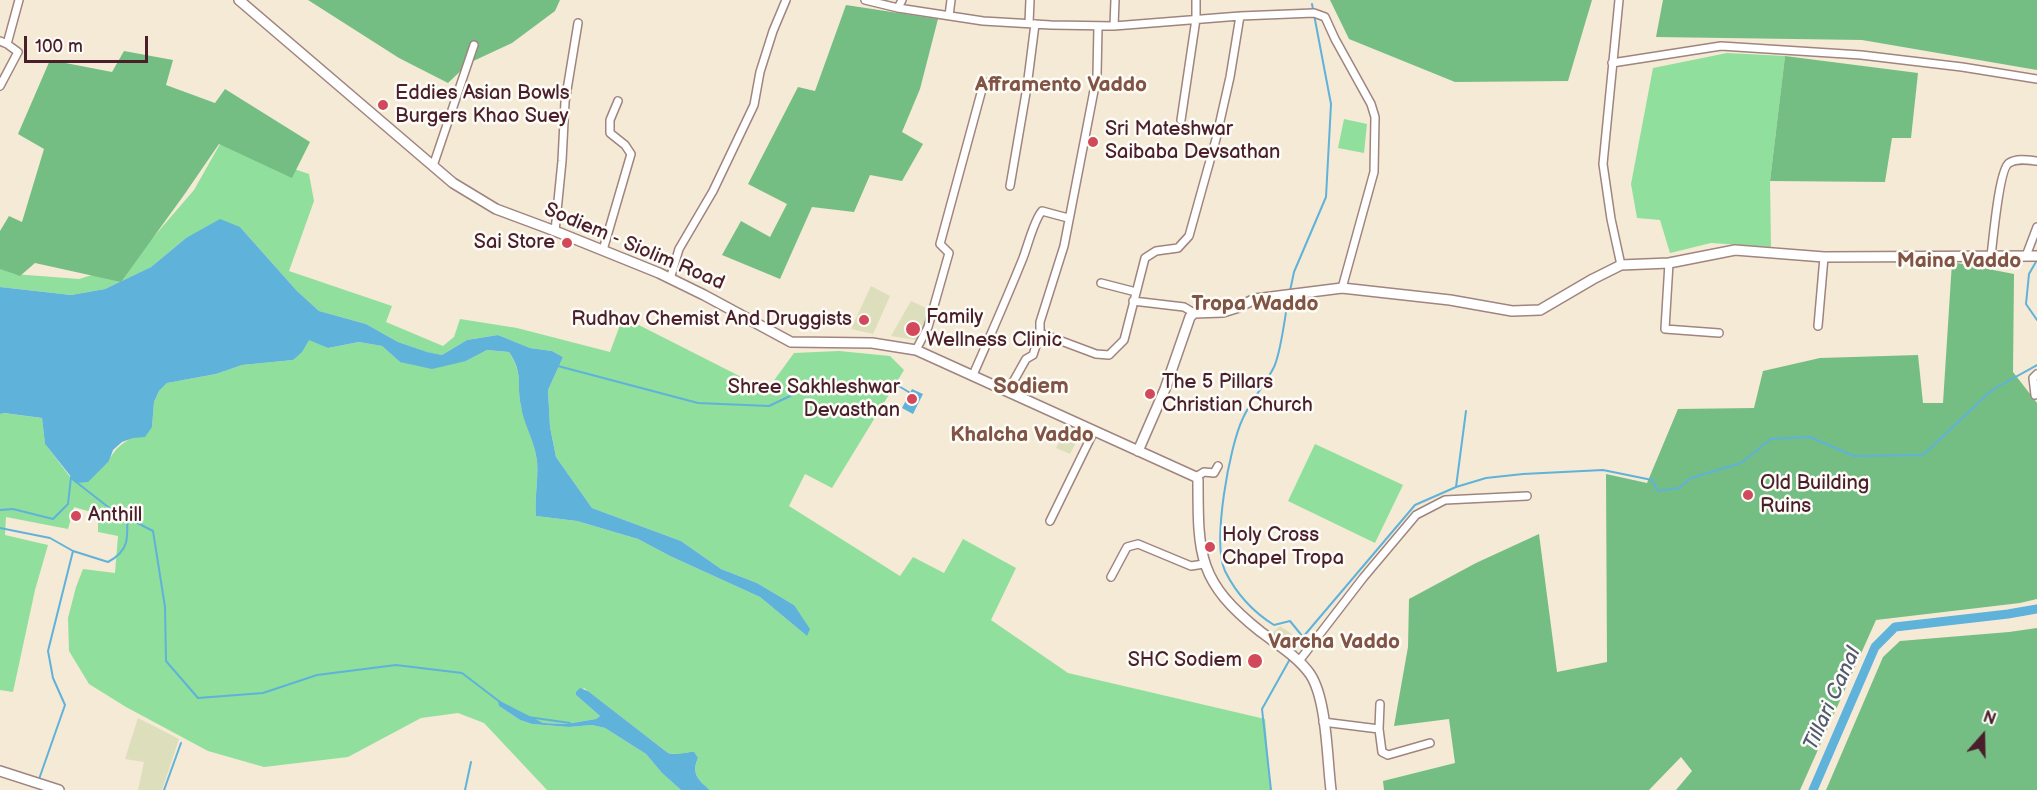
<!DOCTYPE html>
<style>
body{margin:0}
#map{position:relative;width:2037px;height:790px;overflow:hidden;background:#f5ead5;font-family:"Balsamiq Sans",sans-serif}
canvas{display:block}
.north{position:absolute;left:1953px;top:706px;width:60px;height:60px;-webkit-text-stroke:4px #fdfcf7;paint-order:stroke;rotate:20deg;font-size:16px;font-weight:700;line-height:24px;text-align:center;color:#4a1f2b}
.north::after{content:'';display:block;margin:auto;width:21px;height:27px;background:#4a1f2b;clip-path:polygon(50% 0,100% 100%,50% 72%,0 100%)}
.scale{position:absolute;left:24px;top:36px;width:124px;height:27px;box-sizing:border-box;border:3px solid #4a1f2b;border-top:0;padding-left:8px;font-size:18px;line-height:21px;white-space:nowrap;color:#4a1f2b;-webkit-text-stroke:4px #fdfcf7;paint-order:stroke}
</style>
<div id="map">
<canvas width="2037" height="790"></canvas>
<div class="north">N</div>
<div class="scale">100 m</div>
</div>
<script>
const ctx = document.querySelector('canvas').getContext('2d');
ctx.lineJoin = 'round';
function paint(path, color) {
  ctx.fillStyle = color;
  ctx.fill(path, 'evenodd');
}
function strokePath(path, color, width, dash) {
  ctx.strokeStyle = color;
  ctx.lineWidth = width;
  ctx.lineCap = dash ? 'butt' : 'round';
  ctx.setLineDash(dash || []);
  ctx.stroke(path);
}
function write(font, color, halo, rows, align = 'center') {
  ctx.font = font + ' "Balsamiq Sans",sans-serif';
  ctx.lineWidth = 5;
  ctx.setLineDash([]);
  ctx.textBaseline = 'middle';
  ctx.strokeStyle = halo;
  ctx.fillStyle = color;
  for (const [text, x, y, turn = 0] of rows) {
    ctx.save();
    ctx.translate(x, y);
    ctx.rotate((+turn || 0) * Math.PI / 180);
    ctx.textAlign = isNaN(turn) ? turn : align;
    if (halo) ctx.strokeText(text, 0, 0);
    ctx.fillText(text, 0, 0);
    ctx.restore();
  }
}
paint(new Path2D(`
 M871,286L890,296L873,334L851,329Z
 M911,301L931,310L916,340L891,336Z
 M1070,424L1083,429L1070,454L1056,448Z
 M1280,626L1302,641L1293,655L1270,635Z
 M138,718L179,739L162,790H138L144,762L125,759Z`), '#dcdebc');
paint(new Path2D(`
 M1727,53L1785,56L1770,181L1771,247L1711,243L1670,253L1660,220L1637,218L1631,184L1653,68Z
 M1344,119L1367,124L1364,153L1338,148Z
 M220,144L309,174L314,201L289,271L392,306L386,322L443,346L454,337L460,319L517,328L610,352L623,317L767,390L794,353L839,351L890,356L904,370L832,488L805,474L789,506L900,576L913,557L944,573L963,539L1016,568L991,620L1068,673L1265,719L1271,790H710C698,780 691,773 698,758L688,752L683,755L668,753L584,688L576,695L600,716L596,719L566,724L543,723L499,706L520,720L532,724L569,727L592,725L605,728L646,754L662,773L681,790H547L484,723L458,713L421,718L348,757L264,767L208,751L126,707L89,684L69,651L68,618L76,587L83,569L115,573L118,536L98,532V514L74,507L68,529L6,517L5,535L48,545L35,590L13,692L0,690V414L3,413L42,418L45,444L71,478L109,461C117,442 135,437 152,427L154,402L159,391L167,383L216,374L242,365L293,360L309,339L328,348L359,342L382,346L400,362L466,361L487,350L509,352C524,376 516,382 521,406C524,422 533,438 536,455C540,472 534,497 536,516L577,521L638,539L670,556L760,597L807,636L794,605L757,583L721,569L681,541L592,508L556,457L550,427L548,390L563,357L552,351L530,348L498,335L467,340L442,355L426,352L398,342L366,324L319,311L297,291L240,227L186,238L151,267L105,289L71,295L0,287V268L14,274L79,279L131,263L194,190Z
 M1315,444L1403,485L1375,543L1288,501Z`), '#90df9d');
paint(new Path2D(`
 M308,0H560L555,11L512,43L469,63L448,83L399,58Z
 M1330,0H1592L1568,81L1455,82L1349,39Z
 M1663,0H2037V70L1862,40L1656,37Z
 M846,5L938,19L920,89L902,132L923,144L902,181L870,175L854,212L812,207L780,279L722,255L741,221L770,237L787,204L748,184L798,87L815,91Z
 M124,51L173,60L166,85L215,103L225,89L310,142L292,178L219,144L184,195L121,282L35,263L20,276L0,269V231L9,216L22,222L44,149L18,134L50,60L112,72Z
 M1785,56L1918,73L1911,138H1892L1885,182L1770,181Z
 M1952,262L2014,274L2013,372L2037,403V599L2020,603L1876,620L1800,790H1676L1692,771L1681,757L1649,790H1384L1383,781L1455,763L1449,719L1394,726L1408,647L1409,599L1476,563L1539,534L1557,672L1607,662L1606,474L1647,483L1678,409L1754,408L1763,371L1820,358L1918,355L1923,403H1943Z
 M2037,628V790H1826L1883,657L1900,641L2009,632Z`), '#74be84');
paint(new Path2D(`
 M220,219L240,227L297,291L319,311L366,324L398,342L427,352L442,355L467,340L498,335L530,348L552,351L563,357L548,390L550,427L556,457L592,508L681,541L721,569L757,583L794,605L810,629L807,636L760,597L670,556L638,539L577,521L536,516C534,497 540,472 536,455C533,438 523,422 521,406C516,383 524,374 509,352L487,350L466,361L432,369L400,362L382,346L359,342L328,348L309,340L302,352L293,360L242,365L216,374L167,383L159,391L154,402L152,427L145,437L133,438L122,442L113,450L109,461L88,482L76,483L45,444L42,418L4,413L0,414V287L71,295L105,289L151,267L186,238Z
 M912,389L923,394L913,414L902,408Z
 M580,688L588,691L668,753C679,756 684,752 694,752L698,758C691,773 698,780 710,790H681L662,773L646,754L605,728L592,725L569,727L532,724L520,720L499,706L498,700L543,723L566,724L596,719L600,716L576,695V692Z`), '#5fb2da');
strokePath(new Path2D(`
 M2037,260L2029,274L2026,304L2037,320
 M1290,291L1294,272L1326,197L1331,104L1312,4
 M1288,299C1285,317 1281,352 1274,367C1265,385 1251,400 1243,418C1229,447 1212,543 1225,571C1236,593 1253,612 1274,625L1290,621L1303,637
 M558,366L698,403L769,406L809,387L874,382L897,385L912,394
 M71,478L112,510L153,531L165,607L166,661L198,698L263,693L317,675L396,665L462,673L500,702
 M1456,487L1466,411
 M0,510L13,509L53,519L68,504L71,477
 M0,528L50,538L73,551L48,651L53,678L65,705L38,782
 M73,551L108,562C129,551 128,538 127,517
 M1293,654L1303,637L1415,505L1456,487L1486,478L1523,474L1603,470L1652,480L1658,491L1679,488L1691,478L1741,463L1771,439L1810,437L1854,456L1923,455L1992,390L2037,365
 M528,717L570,723
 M164,790L181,743
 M465,790L471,762
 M1271,790L1262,709L1290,659`), '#5fb2da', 2);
strokePath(new Path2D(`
 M1813,790L1875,647L1895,627L2008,614L2037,609`), '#5fb2da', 9);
const street = new Path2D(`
 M865,0L898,8L983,21L1051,25L1114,26L1240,16L1314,13L1325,17L1335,39L1371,104L1375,117L1374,172L1342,288
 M1619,0L1603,164L1611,219L1621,265
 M898,8L902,0
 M949,16L951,0
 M1029,23L1030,0
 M1114,26L1115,0
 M1098,27L1097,75L1064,246L1040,322V333L1096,354L1109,355L1124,340L1145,258L1156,251L1178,248L1189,236L1216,139L1230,77L1240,16
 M0,41L7,44L18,52L0,86
 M7,44L19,0
 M1612,63L1721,46L1861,55L1962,67L2037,79
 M1181,120L1196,19V0
 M433,166L474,45
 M1010,186L1027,87L1035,24
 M555,231L562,161L565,102L578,23
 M603,250L631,154L625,145L610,133V120L618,101
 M1991,256C1993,241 1999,169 2009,163C2017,158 2028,160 2037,161
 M2026,256L2037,227
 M1669,263L1665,329L1719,333
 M670,279L679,249L713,191L754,105L760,72L773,31L786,0
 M1101,283L1136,292
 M1133,301L1184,307L1194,313
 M1818,326L1824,257
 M916,350L928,327L949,253L940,244L984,82
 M973,375C990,336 1007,298 1023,258C1028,245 1034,220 1042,211L1068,218
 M1008,391L1026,359L1033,355L1040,333
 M2035,395L2033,378L2037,374
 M1196,477L1204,472L1214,473L1218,466
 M1050,521L1094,431
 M1111,577L1127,547L1138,544L1191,566L1204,564
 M1299,661L1363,578L1416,515L1445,500L1527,496
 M1323,722L1379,729L1382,752L1388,755L1430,743
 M1379,729L1380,704`);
const secondary = new Path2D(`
 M239,0L453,183L496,209L555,231L659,273L704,295L791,342L872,343L916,350L1196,477L1198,480C1198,556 1198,582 1261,632C1277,644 1298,657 1310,674C1327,699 1327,759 1331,790
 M1138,451L1165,389L1190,317L1194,313L1223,312L1236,308L1255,299L1342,288L1450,300L1512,311L1540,310L1593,279L1621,265L1669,263L1735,250L1824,257L2037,256
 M0,771L59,790`);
strokePath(street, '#a08480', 10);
strokePath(secondary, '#a08480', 12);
strokePath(street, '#fff', 7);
strokePath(secondary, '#fff', 9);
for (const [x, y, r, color] of [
 [383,105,6,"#d1495b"],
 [1093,142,6,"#d1495b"],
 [567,243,6,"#d1495b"],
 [864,320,6,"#d1495b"],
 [913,329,8,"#d1495b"],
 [1150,394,6,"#d1495b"],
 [912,399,6,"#d1495b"],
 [1748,495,6,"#d1495b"],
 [76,516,6,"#d1495b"],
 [1210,547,6,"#d1495b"],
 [1255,661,8,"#d1495b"]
]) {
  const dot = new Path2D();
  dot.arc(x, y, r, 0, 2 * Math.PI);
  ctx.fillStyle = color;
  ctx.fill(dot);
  strokePath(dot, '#fdfcf7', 2);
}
write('20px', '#4a1f2b', '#fdfcf7', [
 ["Eddies Asian Bowls",395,94],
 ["Burgers Khao Suey",395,117],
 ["Sri Mateshwar",1105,130],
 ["Saibaba Devsathan",1105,153],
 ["Sai Store",555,243,"right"],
 ["Family",926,318],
 ["Wellness Clinic",926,341],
 ["Rudhav Chemist And Druggists",852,320,"right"],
 ["The 5 Pillars",1162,383],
 ["Christian Church",1162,406],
 ["Shree Sakhleshwar",900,388,"right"],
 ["Devasthan",900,411,"right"],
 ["Old Building",1760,484],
 ["Ruins",1760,507],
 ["Anthill",88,516],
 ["Holy Cross",1222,536],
 ["Chapel Tropa",1222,559],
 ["SHC Sodiem",1242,661,"right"]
], 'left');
write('20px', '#4a1f2b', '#fdfcf7', [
 ["Sodiem - Siolim Road",634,247,23]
]);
write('bold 21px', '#825445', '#fdfcf7', [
 ["Afframento Vaddo",1061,86],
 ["Maina Vaddo",1959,262],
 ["Tropa Waddo",1255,305],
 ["Khalcha Vaddo",1022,436],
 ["Varcha Vaddo",1334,643]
]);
write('italic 21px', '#525a71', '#fdfcf7', [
 ["Tillari Canal",1833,699,-66]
]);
write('bold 22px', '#825445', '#fdfcf7', [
 ["Sodiem",1031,387]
]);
</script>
